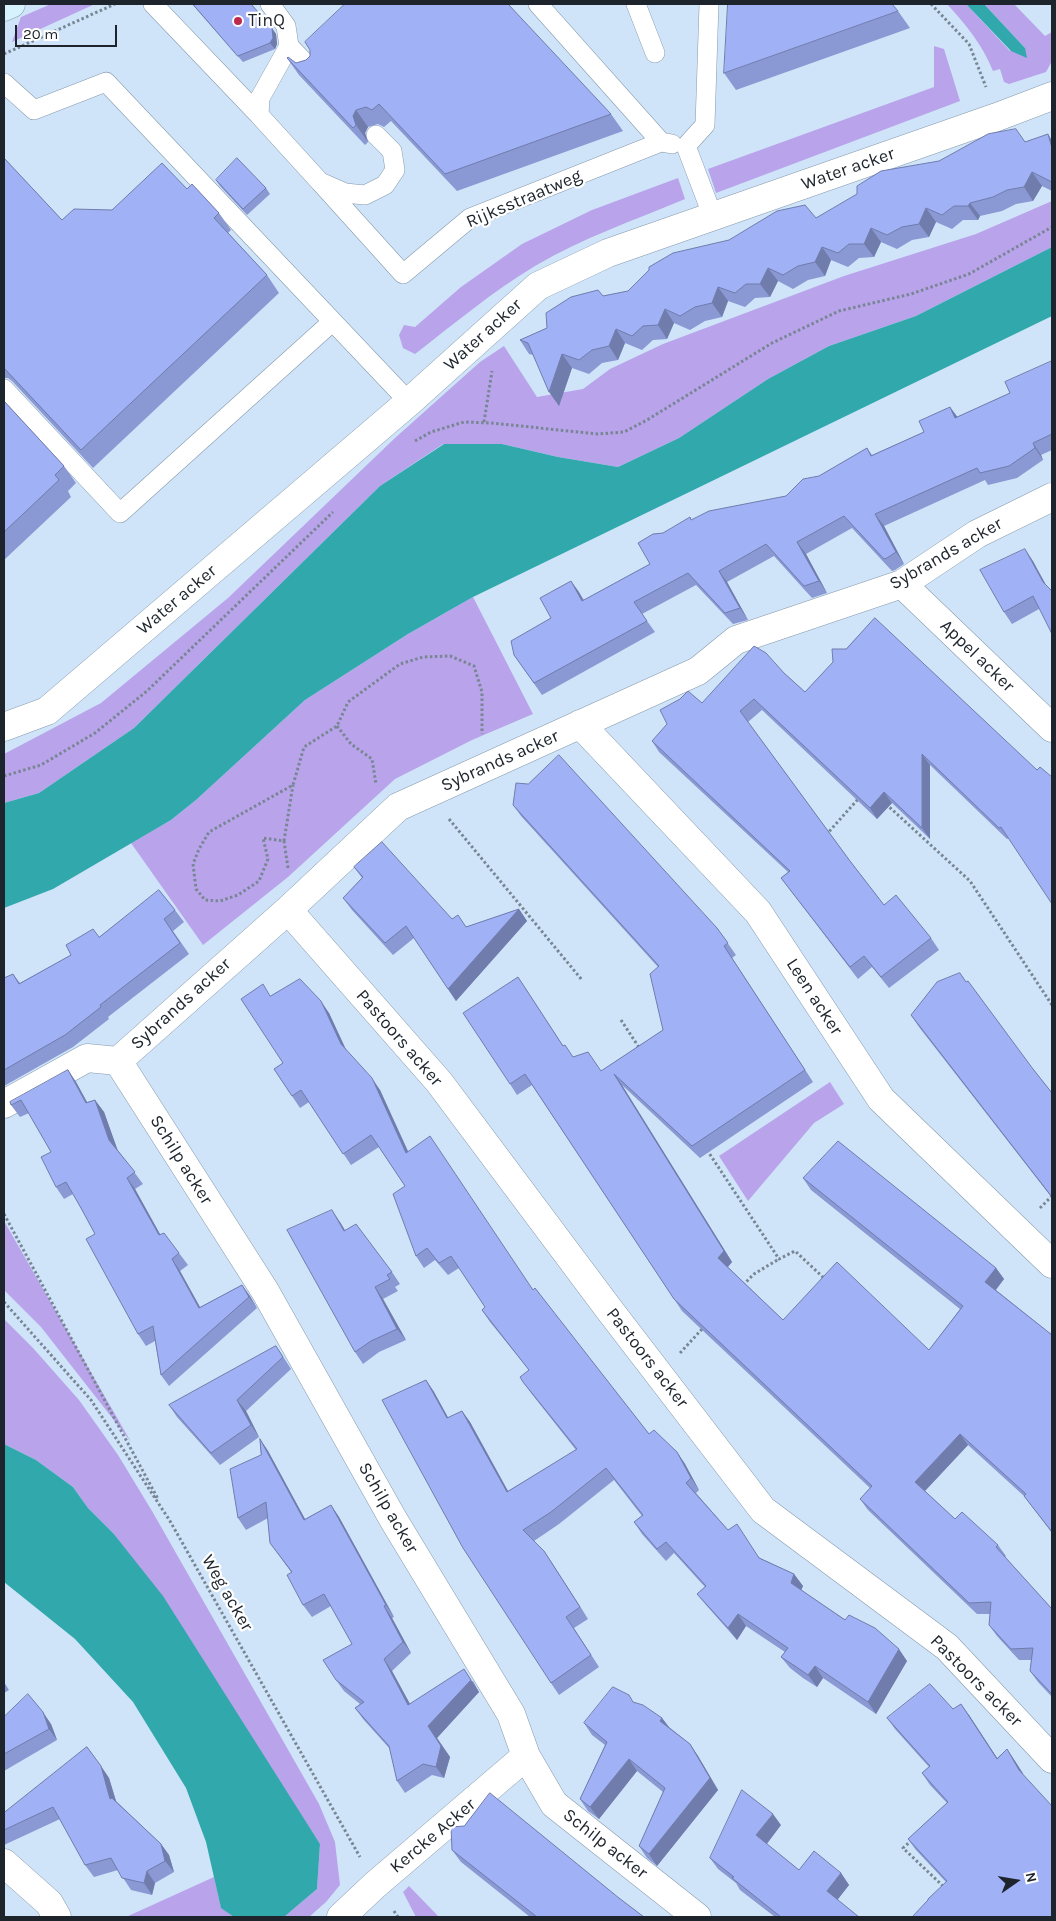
<!DOCTYPE html>
<style>
body{margin:0}
#map{position:relative;width:1056px;height:1921px;overflow:hidden;background:#cfe4f9;font-family:Karla,sans-serif}
canvas{display:block}
.frame{position:absolute;inset:0;border:5px solid #1d242c;pointer-events:none}
.north{position:absolute;left:991px;top:1856px;width:50px;height:50px;-webkit-text-stroke:4px #fff;paint-order:stroke;rotate:77deg;font-size:14px;font-weight:700;line-height:20px;text-align:center;color:#1d242c}
.north::after{content:'';display:block;margin:auto;width:18px;height:22px;background:#1d242c;clip-path:polygon(50% 0,100% 100%,50% 72%,0 100%)}
.scale{position:absolute;left:15px;top:25px;width:102px;height:22px;box-sizing:border-box;border:2px solid #1d242c;border-top:0;padding-left:6px;font-size:15px;line-height:18px;white-space:nowrap;color:#1d242c;-webkit-text-stroke:4px #fff;paint-order:stroke}
</style>
<div id="map">
<canvas width="1056" height="1921"></canvas>
<div class="frame"></div>
<div class="north">N</div>
<div class="scale">20 m</div>
</div>
<script>
const ctx = document.querySelector('canvas').getContext('2d');
ctx.lineJoin = 'round';
function paint(path, color) {
  ctx.fillStyle = color;
  ctx.fill(path, 'evenodd');
}
function strokePath(path, color, width, dash) {
  ctx.strokeStyle = color;
  ctx.lineWidth = width;
  ctx.lineCap = dash ? 'butt' : 'round';
  ctx.setLineDash(dash || []);
  ctx.stroke(path);
}
function write(font, color, halo, rows, align = 'center') {
  ctx.font = font + ' Karla,sans-serif';
  ctx.lineWidth = 4.5;
  ctx.setLineDash([]);
  ctx.textBaseline = 'middle';
  ctx.strokeStyle = halo;
  ctx.fillStyle = color;
  for (const [text, x, y, turn = 0] of rows) {
    ctx.save();
    ctx.translate(x, y);
    ctx.rotate((+turn || 0) * Math.PI / 180);
    ctx.textAlign = isNaN(turn) ? turn : align;
    if (halo) ctx.strokeText(text, 0, 0);
    ctx.fillText(text, 0, 0);
    ctx.restore();
  }
}
paint(new Path2D(`
 M51,4H95L12,42L21,17Z
 M947,4H966L1010,51L1025,48L984,4H1014L1045,36L1052,32V61L1046,72L1009,84L1004,82L1000,69L993,71C982,44 966,25 947,4Z
 M934,46L944,49L960,101L716,193L708,169L934,87Z
 M678,178L685,199C635,220 582,238 535,266C492,292 455,323 415,354L403,348L399,335L404,325L415,327L461,287L522,244L592,210Z
 M1052,201V247L916,316L829,346L768,379L679,438L618,467L558,457L502,444H443L380,486L134,728L39,793L4,803V754L101,703L228,598L395,438L480,362L504,346L537,397L583,389L610,369L663,344L844,276L976,234Z
 M473,597L533,714L472,740L395,779L288,877L203,945L131,843L171,820L196,800L305,700L408,634Z
 M830,1082L844,1104L814,1123L748,1201L719,1156Z
 M4,1221L131,1442L41,1327L4,1290Z
 M4,1319L33,1348L79,1400L118,1455L152,1511L319,1804L335,1842L340,1885L326,1902L309,1917H284L317,1889L320,1844L113,1533L88,1508L73,1487L36,1460L4,1444Z
 M214,1877L221,1907L234,1917H126Z
 M409,1886L439,1917H416L403,1892Z`), '#b9a3eb');
paint(new Path2D(`
 M966,4H984L1025,48L1027,58L1011,51Z
 M1052,247V316L473,597L408,634L305,700L196,800L171,820L53,889L4,908V803L39,793L134,728L380,486L444,444H502L558,457L618,467L679,438L768,379L829,346L916,316Z
 M4,1444L36,1460L73,1487L88,1508L113,1533L163,1596L320,1844L317,1889L284,1917H234L221,1908L206,1842L186,1788L133,1702L75,1639L4,1582Z`), '#31a8ac');
const lane = new Path2D(`
 M153,4L259,115
 M270,4L286,26L289,46L311,69
 M538,4L661,142L672,144
 M636,4L655,53
 M709,4L705,125L686,146L713,217
 M289,46L260,98L259,115L320,182L345,193L365,195L385,185L395,170L392,151L376,135
 M4,83L34,110L106,82L409,402
 M320,182L403,274L470,218L661,142
 M4,389L120,513L332,322`);
const street = new Path2D(`
 M902,584L1052,728
 M580,724L758,912L881,1099L1052,1264
 M4,727L47,711L409,402L538,286L608,253L997,117L1052,96
 M288,910L439,1082L608,1308L763,1510L947,1647L1052,1759
 M118,1061L265,1291L393,1519L511,1714L526,1756L554,1804L697,1917
 M4,1104L87,1058L118,1061L288,910L398,807L698,671L736,640L902,584L977,534L1052,497
 M4,1863L49,1903L57,1917
 M341,1917L375,1885L526,1756`);
const secondary = new Path2D(`
 M4,7L11,4`);
strokePath(lane, '#8599ac', 20);
strokePath(street, '#8599ac', 29);
strokePath(secondary, '#8599ac', 29);
strokePath(new Path2D(`
 M931,4L969,44L986,87
 M4,54L115,4
 M484,422L492,371
 M415,441L431,432L464,422L491,423L598,434L624,432L647,420L772,343L839,311L911,294L969,274L1052,227
 M337,726L351,744L372,759L376,784
 M4,776L41,765L95,733L147,691L333,512
 M886,804L970,881L1052,1005
 M449,819L582,980
 M826,835L859,798
 M284,841L293,785
 M288,868L284,841L263,838L268,859L259,881L238,895L220,901L205,900L196,889L193,864L199,849L209,832L293,785L304,747L337,726L348,702L400,664L423,657L450,656L474,666L482,692V734
 M621,1020L640,1049
 M707,1150L779,1259L795,1251L826,1280
 M1040,1208L1052,1196
 M4,1214L158,1499
 M743,1285L754,1274L779,1259
 M4,1302L91,1400L170,1521L360,1857
 M680,1353L703,1328
 M912,1840L903,1848L944,1887
 M394,1911L398,1917`), '#788694', 3, [2.5, 2.5]);
strokePath(lane, '#fff', 19);
strokePath(street, '#fff', 28);
strokePath(secondary, '#d6f3fd', 28);
paint(new Path2D(`
 M192,4H251L276,34L277,44L275,49L243,62Z
 M898,11L910,28L736,90L724,73Z
 M287,58L296,63L611,114L623,131L457,191L391,121L384,127L378,124L368,127L365,133L368,142L365,145L299,75Z
 M1048,134L1052,141V191L1042,186L1033,201L1016,204L1002,211L980,216L978,220H963L952,229L936,222L929,237L912,240L897,249L881,242L874,257L859,258L848,267L831,260L825,276L808,280L793,289L778,281L770,297L755,298L745,307L728,301L722,317L705,321L690,330L674,323L667,339L653,340L642,350L625,343L618,360L602,363L589,374L572,368L559,406L533,355L529,354L520,340L547,328L603,296L628,291L729,240L816,218L939,161L1025,142Z
 M4,158L62,220L112,210L187,189L219,213L231,230L228,233L267,275L279,293L93,468L12,381L8,378H4Z
 M216,180L266,188L270,194L247,215L220,186Z
 M1052,361V450L1041,455L1043,460L1017,478L988,485L985,480L884,526L904,564L895,570L892,571L852,528L806,554L827,593L812,598L774,556L727,582L748,620L733,624L696,585L642,614L655,632L542,695L514,655L551,618L571,581L584,600L650,564L663,533L692,520L786,496L867,448L872,455L924,432L950,407L957,417L1010,393Z
 M4,401L64,466L76,483L68,491L71,497L4,560Z
 M1033,561L1039,609L1012,624L1004,612Z
 M875,618L1009,838L1007,839L930,765V839L892,803L877,819L762,710L748,722L850,861L884,905L931,938L939,950L889,988L872,967L858,979L781,878L788,872L659,752L652,741L702,703L784,673L805,692Z
 M513,805L717,928L736,955L732,958L813,1082L700,1158L622,1085L732,1262L728,1267L783,1320L929,1350L960,1309L811,1190L803,1178L996,1268L1004,1279L996,1290L1052,1335V1533L1024,1496L968,1445L925,1491L955,1519L998,1545L1006,1556L1005,1557L1052,1609V1697L1038,1682L1030,1671L1031,1660H1019L997,1636L989,1625L990,1614H977L868,1510L860,1499L870,1488L682,1311L532,1085L517,1095L510,1084L526,989L563,1046L573,1057L601,1071L663,1030L658,967L521,816Z
 M354,867L466,927L519,909L527,921L456,1001L414,938L393,955L352,910L343,898L362,878Z
 M175,910L184,922L173,931L189,954L108,1017L109,1019L73,1047L4,1086V978L13,974L20,983L71,955L99,937Z
 M271,996L329,1013L346,1050L380,1090L408,1151L533,1290L649,1434L677,1452L685,1464L699,1490L696,1493L728,1530L760,1558L794,1574L803,1586L801,1590L907,1661L876,1714L823,1678L817,1687L803,1678L790,1668L781,1657L785,1652L746,1626L737,1640L706,1605L697,1594L705,1587L674,1553L666,1561L642,1534L634,1522L642,1516L614,1480L559,1524L534,1541L544,1551L552,1563L588,1619L574,1628L599,1667L559,1695L551,1683L426,1380L434,1392L448,1418L462,1411L470,1422L508,1491L576,1450L531,1393L523,1382L529,1370L490,1322L482,1310L485,1307L459,1268L448,1275L435,1260L424,1268L416,1256L405,1186L379,1147L351,1165L309,1102L300,1108L274,1069L283,1063Z
 M911,1015L1033,1069L1052,1093V1198L919,1027Z
 M68,1070L76,1082L87,1102L95,1100L104,1112L117,1149L143,1184L135,1189L160,1234L179,1253L188,1265L180,1271L200,1307L242,1285L257,1308L169,1386L161,1375L155,1341L146,1346L138,1334L95,1234L73,1194L64,1199L56,1187L51,1152L29,1113L20,1117L11,1105Z
 M340,1222L345,1230L392,1272L400,1284L395,1287L398,1291L383,1299L406,1340L379,1352L363,1364L355,1352Z
 M276,1346L284,1358L291,1369L246,1411L259,1437L220,1465L177,1417L169,1405Z
 M260,1439L268,1451L305,1519L331,1505L339,1517L394,1617L392,1618L411,1653L392,1671L410,1704L473,1681L479,1692L437,1738L450,1757L444,1778L432,1775L405,1793L397,1781L390,1749L363,1719L355,1708L360,1704L344,1691L336,1680L352,1644L331,1606L312,1617L303,1605L291,1572L270,1543L268,1518L246,1530L238,1518L261,1455Z
 M4,1682L9,1690L4,1693Z
 M634,1702L662,1718L669,1727L690,1744L698,1756L718,1790L657,1866L647,1858L639,1846L663,1792L637,1771L599,1819L588,1811L580,1799L605,1745L592,1735L584,1723Z
 M953,1709L969,1715L997,1758L1007,1749L1023,1773L946,1882L916,1850L908,1839L947,1803L930,1785L922,1773L929,1767L895,1729L887,1718Z
 M4,1717L51,1724L57,1740L4,1771Z
 M87,1747L109,1778L116,1801L161,1844L169,1855L174,1872L155,1883L152,1895L131,1890L118,1870L94,1877L85,1865L60,1819L4,1845V1813Z
 M781,1825L767,1844L799,1870L841,1873L849,1885L837,1900L859,1917H775L740,1890L736,1883L718,1869L710,1858Z
 M452,1850L619,1898L644,1917H530L461,1862Z`), '#8a98d4');
paint(new Path2D(`
 M272,28L276,34L277,44L275,49L270,43Z
 M356,110L368,127L365,133L368,142L356,125L353,116Z
 M1048,134L1052,141V148Z
 M1032,172L1042,186L1033,201L1024,187Z
 M970,203L980,216L978,220L968,206Z
 M926,208L936,222L929,237L919,224Z
 M871,228L881,242L874,257L864,244Z
 M822,247L831,260L825,276L815,262Z
 M768,268L778,281L770,297L760,284Z
 M718,287L728,301L722,317L712,303Z
 M665,309L674,323L667,339L658,325Z
 M616,329L625,343L618,360L609,346Z
 M562,354L572,368L559,406L549,392Z
 M950,407L959,419L955,418Z
 M1033,443L1041,455L1043,460L1035,448Z
 M875,514L884,526L904,564L896,552Z
 M797,542L806,554L827,593L819,581Z
 M1025,549L1033,561L1051,594L1043,582Z
 M719,571L727,582L748,620L740,608Z
 M571,581L579,592L590,613L582,601Z
 M922,754L930,765V839L922,828Z
 M884,792L892,803L877,819L870,808Z
 M519,909L527,921L456,1001L448,989Z
 M724,946L732,958L813,1082L805,1070Z
 M518,977L526,989L570,1058L563,1046Z
 M321,1001L329,1013L349,1056L341,1044Z
 M68,1070L76,1082L94,1115L86,1103Z
 M614,1074L622,1085L732,1262L726,1269L718,1258Z
 M372,1078L380,1090L414,1165L406,1153Z
 M95,1100L104,1112L118,1151L109,1140Z
 M127,1178L135,1189L167,1247L159,1235Z
 M332,1210L340,1222L352,1243L344,1231Z
 M172,1259L180,1271L207,1320L199,1308Z
 M996,1268L1004,1279L993,1293L985,1282Z
 M242,1285L250,1296L257,1308L249,1297Z
 M375,1287L383,1299L406,1340L397,1329Z
 M426,1380L434,1392L455,1430L447,1418Z
 M237,1400L246,1411L259,1437L251,1425Z
 M462,1411L470,1422L515,1504L507,1492Z
 M960,1434L968,1445L923,1493L915,1482Z
 M260,1439L268,1451L312,1532L304,1520Z
 M677,1452L685,1464L699,1490L691,1478Z
 M331,1505L339,1517L394,1617L386,1605Z
 M544,1551L552,1563L588,1619L580,1607Z
 M794,1574L803,1586L799,1595L791,1583Z
 M384,1606L392,1618L411,1653L403,1642Z
 M738,1614L746,1626L737,1640L728,1628Z
 M899,1649L907,1661L876,1714L868,1702Z
 M384,1659L392,1671L417,1717L408,1705Z
 M815,1666L823,1678L817,1687L808,1675Z
 M464,1669L479,1692L437,1738L450,1757L444,1778L436,1767L428,1726Z
 M961,1704L969,1715L1005,1770L997,1759Z
 M43,1712L51,1724L57,1740L49,1729Z
 M662,1718L671,1730L660,1721Z
 M690,1744L698,1756L718,1790L657,1866L649,1854Z
 M1007,1749L1015,1761L1027,1781L1019,1770Z
 M629,1759L637,1771L599,1819L590,1807Z
 M101,1766L109,1778L119,1811L110,1799Z
 M773,1814L781,1825L764,1847L756,1835Z
 M161,1844L169,1855L174,1872L165,1861Z
 M147,1871L155,1883L152,1895L144,1883Z
 M841,1873L849,1885L835,1903L827,1891Z`), '#707cac');
const building = new Path2D(`
 M193,4H251L272,28L273,38L270,43L238,56Z
 M345,4H508L611,114L445,174L379,104L372,110L366,107L356,110L353,116L356,125L353,128L287,58L288,57L296,63L306,60L310,56V50L305,42Z
 M728,4H892L898,11L724,73Z
 M1016,129L1025,142L1048,134L1052,148V182L1032,172L1024,187L1007,190L993,197L970,203L968,206H954L942,215L926,208L919,224L902,227L887,235L871,228L864,244H849L838,253L822,247L815,262L798,266L783,275L768,268L760,284H746L735,293L718,287L712,303L695,307L680,316L665,309L658,325L643,326L632,336L616,329L609,346L592,350L579,360L562,354L549,392L528,343L520,340L547,328L546,313L571,297L598,290L603,296L628,291L649,270V267L673,253L729,240L777,211L805,205L816,218L857,194V186L881,171L939,161L988,134Z
 M4,158L62,220L74,209L112,210L162,163L187,189L192,184L219,213L214,218L267,275L81,450L4,368Z
 M237,158L266,188L243,209L216,180Z
 M1052,361V434L1033,443L1035,448L1009,466L980,473L977,468L875,514L896,552L887,558L884,559L844,516L797,542L819,581L804,586L766,544L719,571L740,608L725,613L688,573L634,602L647,621L534,683L514,655L511,641L551,618L540,598L571,581L582,601L650,564L638,543L653,534L663,533L690,517L691,520L709,511L786,496L803,479L819,476L867,448L871,456L924,432L919,421L950,407L955,418L1010,393L1005,382Z
 M4,401L64,466L55,475L59,480L4,532Z
 M1025,549L1043,582L1052,591V634L1033,596L1004,612L980,570Z
 M875,618L1037,770L1040,767L1052,777V904L1001,827L999,828L922,754V828L884,792L870,808L754,699L740,711L850,861L884,905L896,895L931,938L881,977L864,956L850,967L781,878L790,871L652,741L667,724L660,710L680,699L688,691L702,703L754,646L766,653L784,673L805,692L833,662L832,649H846Z
 M559,755L717,928L728,943L724,946L805,1070L692,1146L614,1074L724,1251L718,1258L783,1320L837,1262L929,1350L963,1306L803,1178L838,1141L996,1268L985,1282L1052,1335V1532L1024,1496L1026,1494L960,1434L915,1482L955,1519L962,1512L998,1545L996,1547L1052,1609V1694L1030,1671L1033,1648L1011,1649L989,1625L991,1602L969,1603L860,1499L872,1486L674,1299L525,1074L510,1084L463,1013L518,977L563,1046L565,1045L573,1057L588,1052L601,1071L663,1030L650,974L659,966L513,805L516,783L528,784Z
 M382,842L452,919L458,915L466,927L519,909L448,989L406,926L385,943L343,898L363,877L354,867Z
 M159,890L175,910L164,919L180,943L100,1005L101,1007L65,1035L4,1070V978L13,974L19,984L71,955L66,945L93,929L99,937Z
 M960,973L966,982L968,981L1033,1069L1052,1093V1197L911,1015L937,982Z
 M300,979L321,1001L341,1044L372,1078L406,1153L430,1136L533,1290L535,1288L649,1434L654,1430L677,1452L691,1478L686,1483L728,1530L737,1524L759,1558L794,1574L791,1583L845,1620L849,1615L875,1628L899,1649L868,1702L815,1666L808,1675L795,1666L781,1657L788,1648L738,1614L728,1628L697,1594L706,1586L666,1542L657,1549L634,1522L643,1515L606,1468L551,1512L523,1530L544,1551L580,1607L566,1617L591,1655L551,1683L463,1548L382,1400L426,1380L447,1418L462,1411L507,1492L577,1449L523,1382L520,1377L529,1370L482,1310L485,1307L451,1256L439,1263L427,1248L416,1256L393,1194L405,1186L371,1135L343,1154L301,1090L292,1096L274,1069L283,1063L241,999L263,984L270,996Z
 M68,1070L86,1103L95,1100L109,1140L135,1172L127,1178L159,1235L164,1233L179,1253L172,1259L199,1308L242,1285L249,1297L161,1375L153,1326L138,1334L86,1239L95,1234L81,1208L66,1182L56,1187L41,1157L51,1152L21,1100L11,1105L10,1102Z
 M332,1210L344,1231L356,1224L392,1272L387,1275L390,1279L375,1287L397,1329L371,1341L355,1352L287,1230Z
 M276,1346L283,1357L237,1400L251,1425L211,1453L169,1405Z
 M260,1439L304,1520L331,1505L386,1605L384,1606L403,1642L384,1659L408,1705L464,1669L471,1680L428,1726L441,1746L436,1767L423,1764L397,1781L389,1746L355,1708L364,1702L336,1680L323,1660L352,1644L324,1594L303,1605L287,1575L292,1572L270,1543L266,1502L238,1518L230,1469L261,1455Z
 M930,1684L953,1709L961,1704L997,1759L1007,1749L1019,1770L1052,1806V1917H912L928,1900V1899L947,1881L908,1839L948,1802L922,1773L930,1766L887,1718Z
 M613,1687L629,1695L633,1702L643,1705L662,1718L660,1721L690,1744L710,1778L649,1854L639,1846L665,1788L629,1759L590,1807L580,1799L607,1742L584,1723Z
 M28,1694L43,1712L49,1729L4,1754V1717Z
 M87,1747L101,1766L110,1799L112,1798L161,1844L165,1861L147,1871L144,1883L122,1878L111,1858L85,1865L53,1807L4,1830V1813Z
 M742,1790L773,1814L756,1835L799,1870L814,1851L841,1873L827,1891L859,1917H781L732,1878L734,1877L710,1858Z
 M490,1793L619,1898L644,1917H537L452,1850L451,1827L464,1826Z`);
paint(building, '#a0b1f6');
strokePath(building, '#707cac', 1);
for (const [x, y, r, color] of [
 [238,21,5,"#bc2b4e"]
]) {
  const dot = new Path2D();
  dot.arc(x, y, r, 0, 2 * Math.PI);
  ctx.fillStyle = color;
  ctx.fill(dot);
  strokePath(dot, '#fff', 2);
}
write('18px', '#1d242c', '#fff', [
 ["TinQ",248,21]
], 'left');
write('18px', '#1d242c', '#fff', [
 ["Water acker",848,169,-19],
 ["Rijksstraatweg",524,199,-23],
 ["Water acker",483,335,-42],
 ["Sybrands acker",946,554,-30],
 ["Water acker",177,600,-40],
 ["Appel acker",977,656,44],
 ["Sybrands acker",500,761,-24],
 ["Leen acker",814,997,57],
 ["Sybrands acker",181,1004,-42],
 ["Pastoors acker",399,1038,49],
 ["Schilp acker",181,1160,58],
 ["Pastoors acker",647,1358,52],
 ["Schilp acker",388,1508,60],
 ["Weg acker",227,1593,60],
 ["Pastoors acker",976,1681,45],
 ["Kercke Acker",433,1836,-40],
 ["Schilp acker",605,1844,38]
]);
</script>
